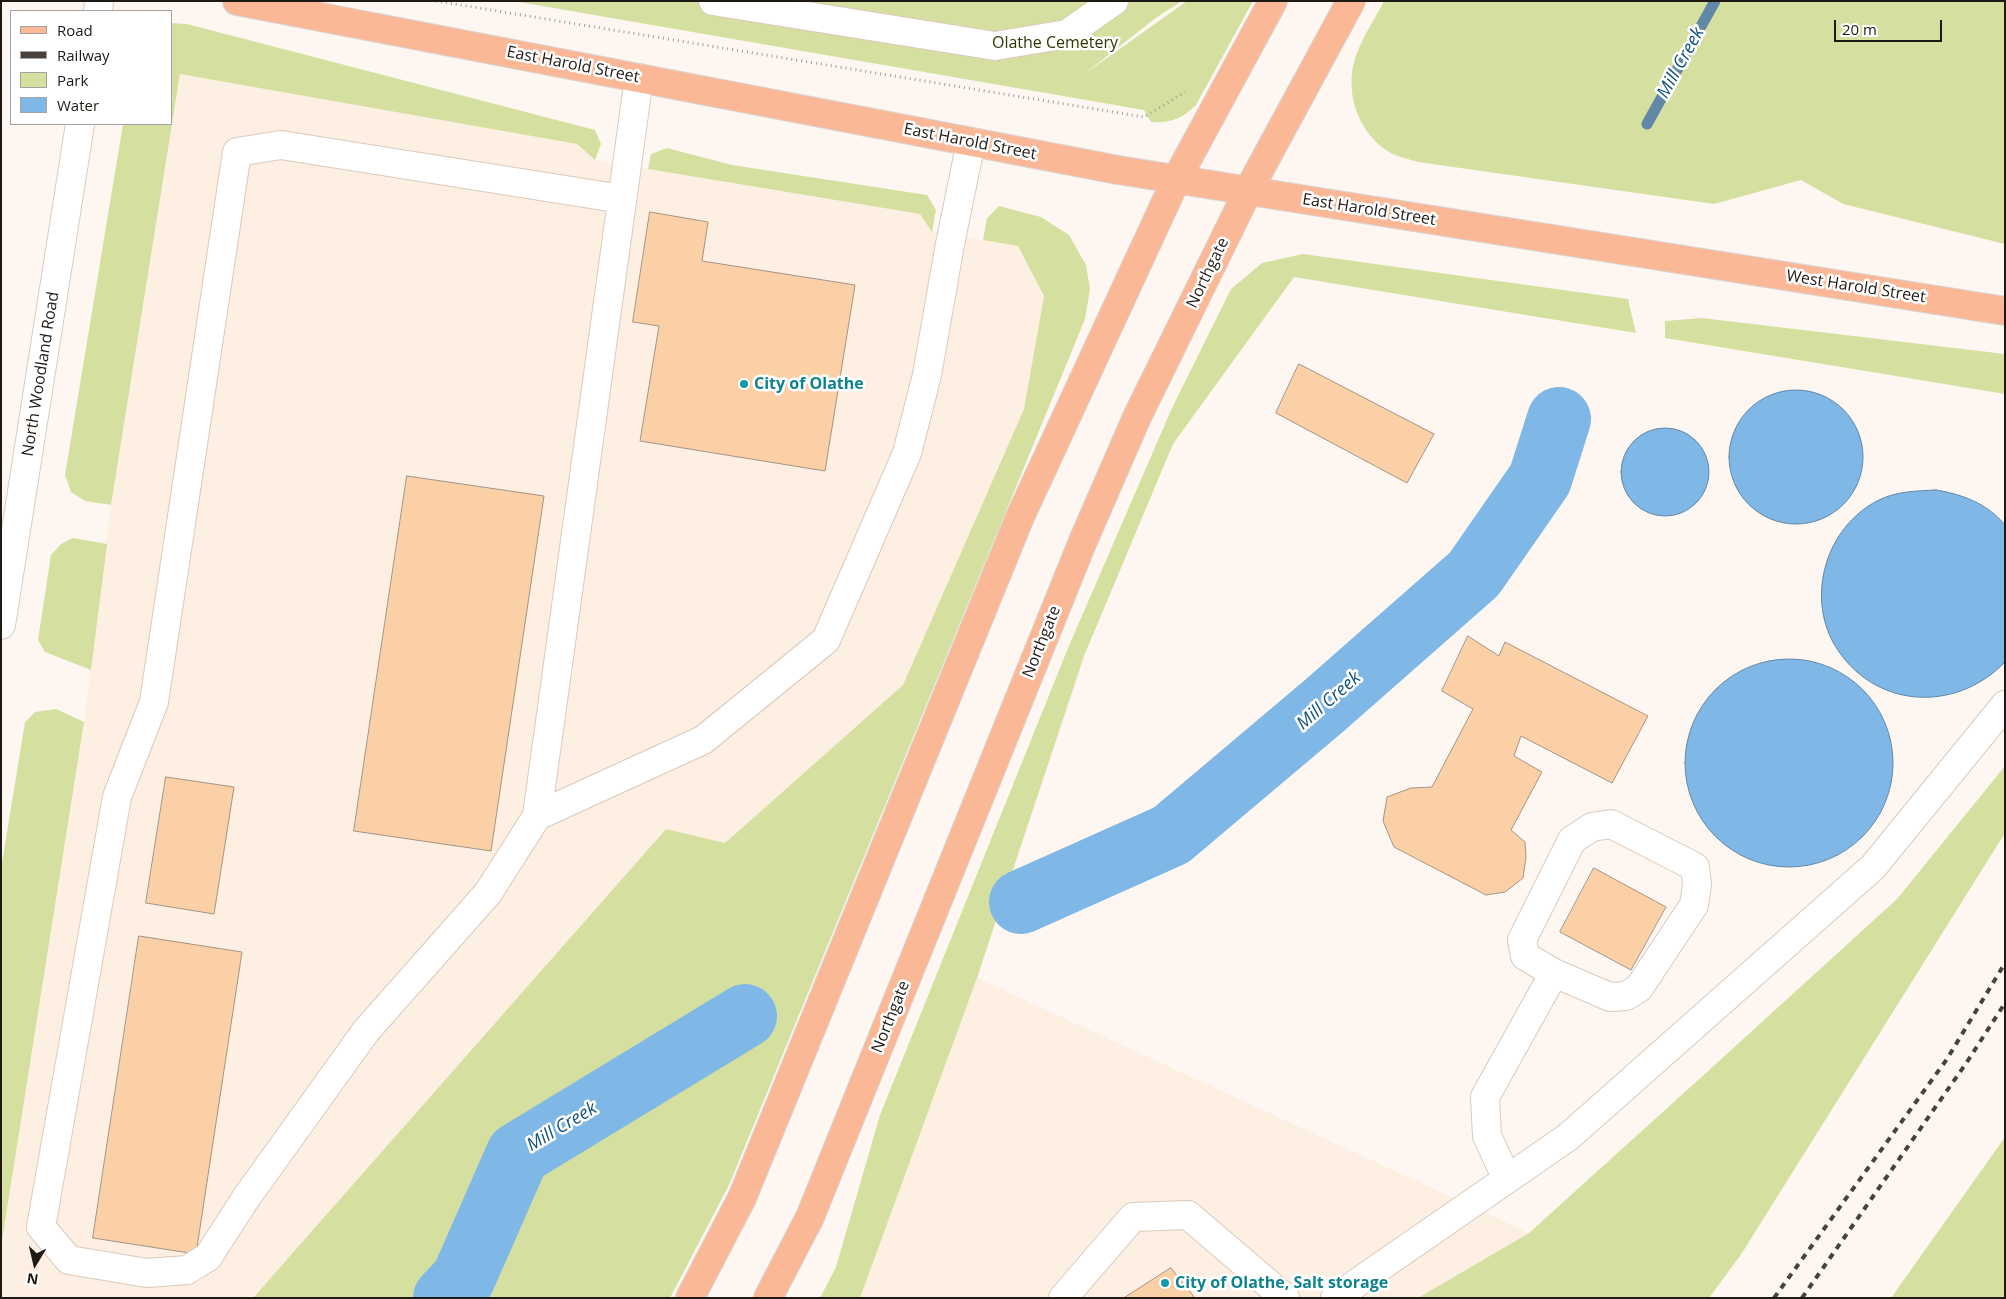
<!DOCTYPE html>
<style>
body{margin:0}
#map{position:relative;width:2006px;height:1299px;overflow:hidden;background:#fef7f1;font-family:"Open Sans",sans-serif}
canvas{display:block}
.frame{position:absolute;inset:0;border:2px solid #1f1914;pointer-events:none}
.legend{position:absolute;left:10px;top:10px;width:162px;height:115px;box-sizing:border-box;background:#fff;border:1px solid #a5a3a1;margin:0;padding:6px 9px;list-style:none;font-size:15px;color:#1f1914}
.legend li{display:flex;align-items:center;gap:10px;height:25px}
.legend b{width:25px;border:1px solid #a5a3a1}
.north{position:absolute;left:10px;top:1239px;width:50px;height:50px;-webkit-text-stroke:4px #fff;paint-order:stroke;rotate:189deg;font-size:14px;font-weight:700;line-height:20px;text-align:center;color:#1f1914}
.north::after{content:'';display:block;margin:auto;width:18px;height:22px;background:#1f1914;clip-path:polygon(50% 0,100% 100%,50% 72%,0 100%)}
.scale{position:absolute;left:1834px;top:20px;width:108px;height:22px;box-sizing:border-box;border:2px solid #1f1914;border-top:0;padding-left:6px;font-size:15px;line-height:18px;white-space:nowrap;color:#1f1914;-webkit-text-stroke:4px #fff;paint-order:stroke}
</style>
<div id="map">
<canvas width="2006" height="1299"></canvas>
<div class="frame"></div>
<ul class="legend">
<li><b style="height:6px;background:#fbb897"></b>Road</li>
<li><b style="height:6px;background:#48413c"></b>Railway</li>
<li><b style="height:14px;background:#d5e0a0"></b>Park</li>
<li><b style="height:14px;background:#7fb7e6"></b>Water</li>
</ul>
<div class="north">N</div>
<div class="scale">20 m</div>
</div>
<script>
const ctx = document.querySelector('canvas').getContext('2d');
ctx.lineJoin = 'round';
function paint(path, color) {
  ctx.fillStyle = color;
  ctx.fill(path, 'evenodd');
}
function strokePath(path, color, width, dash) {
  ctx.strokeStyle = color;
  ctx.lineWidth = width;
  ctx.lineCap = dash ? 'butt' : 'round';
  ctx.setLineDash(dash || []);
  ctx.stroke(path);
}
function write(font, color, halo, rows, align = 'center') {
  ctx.font = font + ' "Open Sans",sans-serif';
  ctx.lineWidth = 5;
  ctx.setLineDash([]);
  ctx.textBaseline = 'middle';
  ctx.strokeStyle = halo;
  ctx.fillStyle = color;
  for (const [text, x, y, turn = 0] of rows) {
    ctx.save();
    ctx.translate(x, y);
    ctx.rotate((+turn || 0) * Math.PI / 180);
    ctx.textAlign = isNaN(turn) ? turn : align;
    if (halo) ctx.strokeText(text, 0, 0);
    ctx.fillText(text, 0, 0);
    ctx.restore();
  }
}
paint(new Path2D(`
 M180,74L578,144L595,160L920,214L932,232L1018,246L1044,296L1024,409L903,685L725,843L666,829L253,1298H1V1247L84,722L111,505Z
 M977,978L1529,1233L1418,1298H860Z`), '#fdefe2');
paint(new Path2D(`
 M513,1H1182L1157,17L1083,75L1187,1H1253L1196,105C1182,119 1171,123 1151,122L1144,110Z
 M1384,1H2005V244L1843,204L1801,180L1714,204L1418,162C1409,159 1397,157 1389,152C1356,132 1343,87 1357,53C1364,35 1375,18 1384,1Z
 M171,23L187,24L595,130L601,144L595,160L577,144L180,74L111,505L85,501L71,492L65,475L123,124H171Z
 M667,148L732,165L927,195L936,210L932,232L920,214L648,169L651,154Z
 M999,206L1041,217L1069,235L1086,265L1090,289L1085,319L729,1185L670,1298H253L666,829L725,843L903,685L1024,409L1044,296L1018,246L983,240L987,218Z
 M1303,254L1628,299L1636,333L1294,277L1173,444L1084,656L977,978L860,1298H820L836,1267L880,1115L1068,648L1172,408L1231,289L1262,263Z
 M1702,318L2005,354V394L1665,338V321Z
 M73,538L107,544L91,670L45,652L38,640L51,555L61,544Z
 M56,709L84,722L1,1247V869L25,722L35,712Z
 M2005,766V833L1742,1253L1709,1298H1418L1529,1233L1707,1072L1897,899Z
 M2005,1137V1298H1891Z`), '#d5e0a0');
const water = new Path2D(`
 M1729 457a67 67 0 1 1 134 0a67 67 0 1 1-134 0Z
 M1621 472a44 44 0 1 1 88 0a44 44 0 1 1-88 0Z
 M1936,490C1962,494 1988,504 2005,525V662C1955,714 1872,709 1834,644C1806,594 1827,527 1877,501C1896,491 1916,491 1936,490Z
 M1685 763a104 104 0 1 1 208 0a104 104 0 1 1-208 0Z`);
paint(water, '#7fb7e6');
strokePath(water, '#6288a7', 1);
strokePath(new Path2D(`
 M1647,124L1715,1`), '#6288a7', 11);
strokePath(new Path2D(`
 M1021,902L1171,835L1325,705L1474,574L1540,479L1559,419
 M445,1298L463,1279L518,1154L745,1016`), '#7fb7e6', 64);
const building = new Path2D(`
 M650,212L708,222L702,261L855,285L825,471L640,441L659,326L633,322Z
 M1299,364L1434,434L1407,483L1276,413Z
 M407,476L544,496L491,851L354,831Z
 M1468,636L1499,656L1505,642L1648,716L1612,783L1521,736L1514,756L1542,772L1511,830L1525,842L1526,857L1523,878L1505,892L1486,895L1394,847L1383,821L1387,797L1411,788L1432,787L1473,709L1442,691Z
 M166,777L234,787L214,914L146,903Z
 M1594,868L1666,907L1631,970L1560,932Z
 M139,936L242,952L196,1254L93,1238Z
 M1171,1268L1195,1298H1124Z`);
paint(building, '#fbd0a7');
strokePath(building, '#a39485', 1);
const minor = new Path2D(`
 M713,1L995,46L1067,34L1114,1
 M98,11L99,1
 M639,78L537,816L703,740L826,640L907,453L927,375L950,244L971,142
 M1,625L80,124
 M537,816L488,893L366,1031L246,1198L208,1257L187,1270L147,1273L69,1260L41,1227L117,797L154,702L237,152L281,145L622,199
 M1507,1179L1487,1136L1485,1097L1554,973L1610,997L1626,996L1639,988L1694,905L1697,884L1695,867L1611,824L1592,827L1572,840L1522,940L1525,956L1554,973
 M1063,1298L1133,1217L1188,1215L1285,1298
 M1335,1298L1568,1137L1873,867L2005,705`);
const major = new Path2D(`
 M237,1L1118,170L2005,311
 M690,1298L742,1198L1020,517L1176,180L1273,1
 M768,1298L810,1217L1083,541L1137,417L1248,191L1351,1`);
strokePath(minor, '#dbc9bb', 30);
strokePath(major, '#d7d6d5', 30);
strokePath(new Path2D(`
 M436,1L1144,117L1185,92`), '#a49d98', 3, [1, 4]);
strokePath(minor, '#fff', 28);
strokePath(major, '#fbb897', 28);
strokePath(new Path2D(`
 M1774,1298L1947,1059L2005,963
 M1802,1298L1967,1062L2005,1003`), '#48413c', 4, [6, 6]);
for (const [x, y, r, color] of [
 [744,384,5,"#0f9aa8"],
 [1165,1283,5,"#0f9aa8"]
]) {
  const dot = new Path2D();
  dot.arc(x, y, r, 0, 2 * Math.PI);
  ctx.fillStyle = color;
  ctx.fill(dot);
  strokePath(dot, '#fff', 2);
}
write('16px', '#313701', '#fff', [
 ["Olathe Cemetery",1055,43]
]);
write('16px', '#1f1914', '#fff', [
 ["East Harold Street",573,65,11],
 ["East Harold Street",970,142,11],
 ["East Harold Street",1369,210,9],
 ["Northgate",1208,273,-64],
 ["West Harold Street",1856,287,9],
 ["North Woodland Road",41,374,-81],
 ["Northgate",1042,642,-68],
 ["Northgate",891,1017,-68]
]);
write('bold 16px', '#0d838f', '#fff', [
 ["City of Olathe",754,384],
 ["City of Olathe, Salt storage",1175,1283]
], 'left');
write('italic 18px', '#13527e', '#fff', [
 ["Mill Creek",1681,63,-61],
 ["Mill Creek",1329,701,-41],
 ["Mill Creek",562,1127,-31]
]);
</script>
